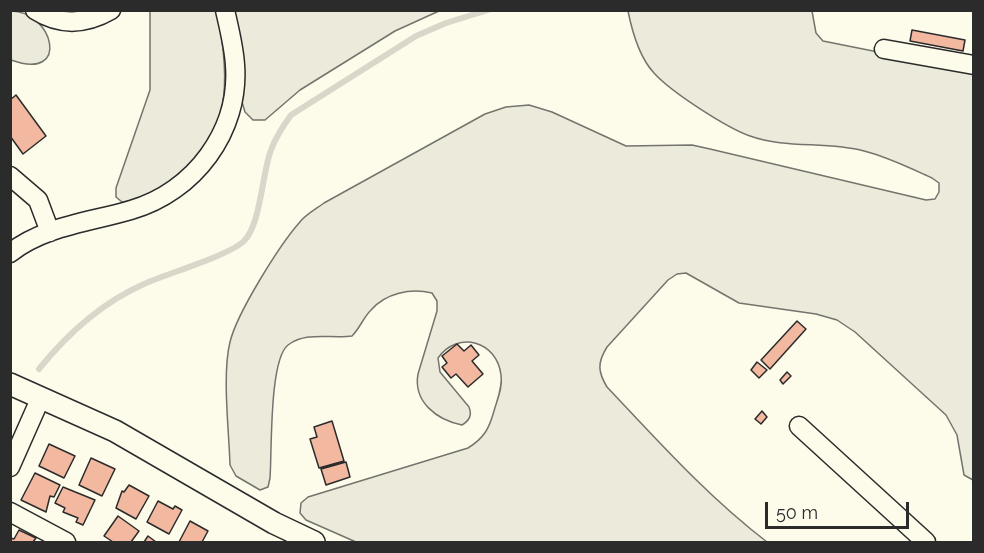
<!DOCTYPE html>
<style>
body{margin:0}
#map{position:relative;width:984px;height:553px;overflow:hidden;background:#fdfbea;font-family:Raleway,sans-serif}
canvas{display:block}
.frame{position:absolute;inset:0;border:12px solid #2b2b2b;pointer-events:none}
.scale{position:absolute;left:765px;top:502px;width:144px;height:27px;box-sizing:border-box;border:3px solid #2b2b2b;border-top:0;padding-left:8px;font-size:18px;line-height:21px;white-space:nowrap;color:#2b2b2b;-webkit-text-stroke:4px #fdfbea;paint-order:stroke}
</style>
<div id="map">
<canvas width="984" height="553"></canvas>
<div class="frame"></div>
<div class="scale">50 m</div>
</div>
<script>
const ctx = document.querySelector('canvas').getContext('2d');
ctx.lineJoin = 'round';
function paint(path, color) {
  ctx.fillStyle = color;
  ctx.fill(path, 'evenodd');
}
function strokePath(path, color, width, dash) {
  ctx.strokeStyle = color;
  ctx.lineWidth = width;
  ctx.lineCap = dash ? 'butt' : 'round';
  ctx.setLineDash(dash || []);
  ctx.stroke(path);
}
const green = new Path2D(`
 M10,11C53,10 72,82 11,60Z
 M150,11H217C230,76 234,142 169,183C155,192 139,201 122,202L116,197V188L150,90Z
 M234,11H439L395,31L300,90L265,120H253L245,112L242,102L244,65Z
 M628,11H812L816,33L823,41L973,71V480L964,475L957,435L946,415L855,332L837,320L816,314L739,303L686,273L677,274L668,280L607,347C597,363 598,372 607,387C658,441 708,497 767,542H356L306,520L300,513L301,503L308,497L468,448C484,438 489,429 494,411C497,400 503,387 501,375C497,341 458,330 438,358L440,372L469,407C472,415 470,420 462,425C437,420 413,402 418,374L437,311V301L432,293C410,288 386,293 371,310C363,318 360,328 352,336C331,339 307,331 288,345C269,360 272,452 270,478L268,487L260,490L236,476L230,465C229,430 222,374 230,342C237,313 279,246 299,223C305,215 316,209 324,203L485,114L506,107L529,105L552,112L626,146L692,145L710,149L926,200L935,199L939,192V183L932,178C910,168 888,157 864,151C827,141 786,149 750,136C727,128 671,92 654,73C640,58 632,31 628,11Z`);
paint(green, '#ecebdb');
strokePath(green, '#74746e', 1.5);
strokePath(new Path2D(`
 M39,369C68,333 101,303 144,284C166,274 230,255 244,241C261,224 262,173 271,150C276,136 283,126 291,115L416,36L446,23L488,10`), '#d8d7c9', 6);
const building = new Path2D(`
 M912,30L965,40L963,51L910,41Z
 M16,95L46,136L23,154L10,136V100Z
 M797,321L806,329L770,369L761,360Z
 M457,344L464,351L471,345L479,355L472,361L483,374L468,387L456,374L451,378L442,367L447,363L442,356Z
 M757,362L767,370L759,378L751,370Z
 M787,372L791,376L783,384L780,380Z
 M762,411L767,417L761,424L755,419Z
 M332,421L344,461L319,468L310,439L317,437L314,427Z
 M49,444L75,456L64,478L39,466Z
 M91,458L115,469L102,496L79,485Z
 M346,462L350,477L326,485L321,469Z
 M35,473L60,485L54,497L50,496L46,512L21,500Z
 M129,485L149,496L136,519L116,508L122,491L124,492Z
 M63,487L95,500L83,525L76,522L78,518L63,512L65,508L55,503Z
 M158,501L173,509L175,506L182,510L169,534L147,522Z
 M118,516L139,531L131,542H113L104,536Z
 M190,521L208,531L202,542H179Z
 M19,530L36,538L33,542H10L11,538L14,539Z
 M148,536L156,542H144Z`);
paint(building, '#f2b8a0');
strokePath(building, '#2b2b2b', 1.5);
const minor = new Path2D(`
 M35,10C60,26 85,25 111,10
 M884,49L974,65
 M10,176L38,200L50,232
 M10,253C44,226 91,222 131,210C194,192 240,131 235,65C234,47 229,28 225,10
 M799,426L926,542
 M10,467L41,397
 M10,512L66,542`);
const tertiary = new Path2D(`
 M10,384L115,431L274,523L314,542`);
strokePath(minor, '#2b2b2b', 21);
strokePath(tertiary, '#2b2b2b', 24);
strokePath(minor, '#fdfbea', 18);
strokePath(tertiary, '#fdfbea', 21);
</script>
